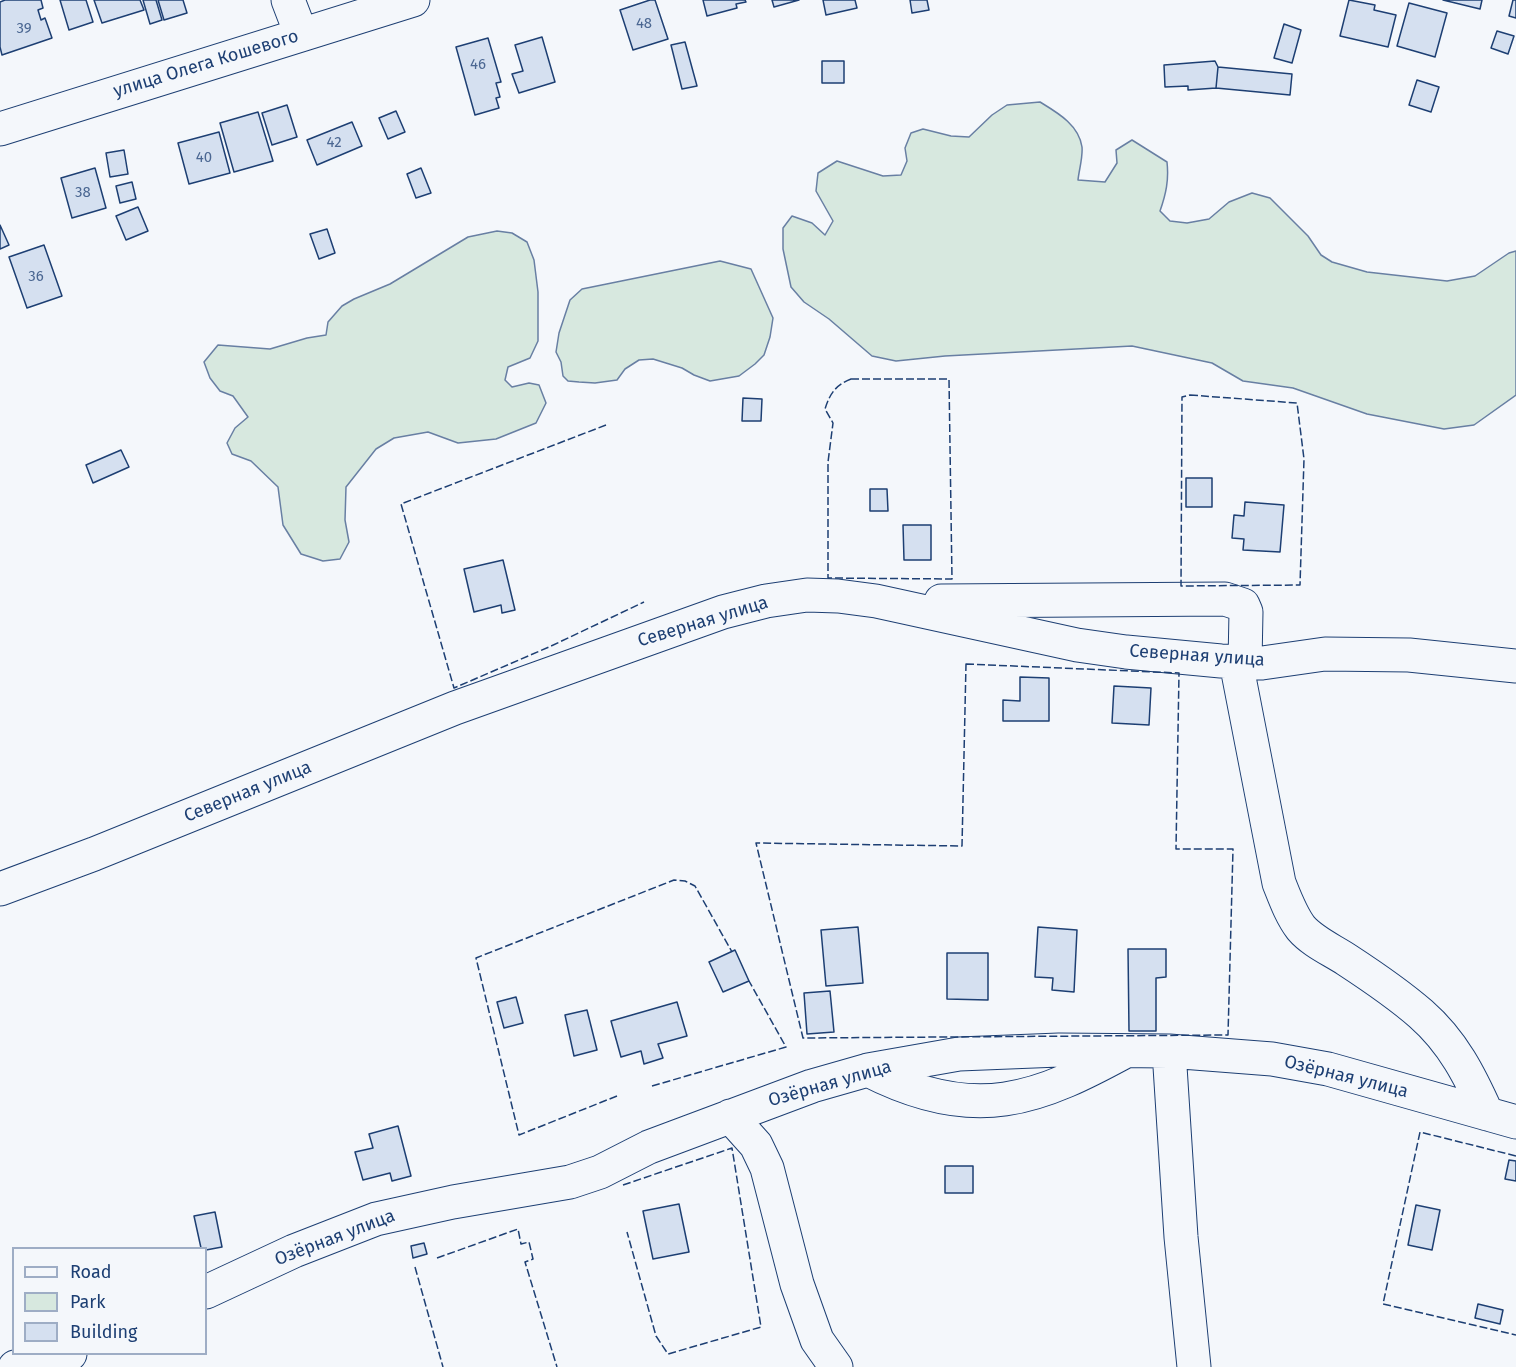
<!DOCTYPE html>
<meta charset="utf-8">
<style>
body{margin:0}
#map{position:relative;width:1516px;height:1367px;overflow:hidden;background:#f4f7fb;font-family:"Fira Sans",sans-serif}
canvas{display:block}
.legend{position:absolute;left:12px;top:1247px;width:195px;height:108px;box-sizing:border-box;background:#f4f7fb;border:2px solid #9eadc5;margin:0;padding:8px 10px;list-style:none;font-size:18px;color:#1d3f73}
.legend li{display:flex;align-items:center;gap:12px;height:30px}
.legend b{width:30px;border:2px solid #9eadc5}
</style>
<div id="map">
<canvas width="1516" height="1367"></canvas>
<ul class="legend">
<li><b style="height:8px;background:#f4f7fb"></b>Road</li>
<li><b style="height:16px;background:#d7e8df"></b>Park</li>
<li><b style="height:16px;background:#d5e0f0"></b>Building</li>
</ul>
</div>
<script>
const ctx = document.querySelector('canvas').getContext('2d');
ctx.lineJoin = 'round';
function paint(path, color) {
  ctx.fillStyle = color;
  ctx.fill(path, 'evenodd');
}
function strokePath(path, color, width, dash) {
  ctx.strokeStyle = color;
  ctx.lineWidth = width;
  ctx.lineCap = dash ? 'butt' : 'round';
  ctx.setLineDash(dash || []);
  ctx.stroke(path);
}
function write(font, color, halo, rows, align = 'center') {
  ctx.font = font + ' "Fira Sans",sans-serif';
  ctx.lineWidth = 4.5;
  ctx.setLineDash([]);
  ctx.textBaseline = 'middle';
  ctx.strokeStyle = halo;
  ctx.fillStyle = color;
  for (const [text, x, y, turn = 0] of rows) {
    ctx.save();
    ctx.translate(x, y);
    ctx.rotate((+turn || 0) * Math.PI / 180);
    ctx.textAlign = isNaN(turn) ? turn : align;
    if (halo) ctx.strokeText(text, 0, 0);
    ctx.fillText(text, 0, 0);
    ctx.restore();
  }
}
const green = new Path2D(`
 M1040,102C1058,113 1079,125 1082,147C1083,157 1079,170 1078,180L1105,182L1117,163L1116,150L1132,140L1167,162C1169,180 1166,194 1160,211L1170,221L1187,223L1209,219L1229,202L1252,193L1270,198L1308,236L1321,255L1332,262L1367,272L1447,281L1475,276L1509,253L1516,251V395L1474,425L1444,429L1367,414L1293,388L1243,381L1212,363L1132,346L945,356L896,361L872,356L829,319L804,302L791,287L783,249V228L792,216L812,223L825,235L833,221L816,191L818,173L837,161L883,176L901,175L907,161L905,148L911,133L923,129L951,136L969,137L992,115L1007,105Z
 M497,231L512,233L527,242L534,260L538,292V341L530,358L508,367L505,380L512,387L529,383L539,385L546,403L536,423L496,439L458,443L428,432L394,438L376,449L346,487L345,520L349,542L340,559L323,561L301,554L283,525L278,487L251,461L232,454L227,443L235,428L248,417L233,396L220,391L210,378L204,362L218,345L270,349L307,338L326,335L328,322L342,306L354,299L390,284L468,237Z
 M720,261L751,269L773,318L770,337L764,355L755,364L739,376L710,381L694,375L682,368L653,359L639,360L625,369L617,380L595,383L579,382L568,381L563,376L561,362L556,352L559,333L570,300L582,289Z`);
paint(green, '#d7e8df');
strokePath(green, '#687fa3', 1.5);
const building = new Path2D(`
 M5,0H41L43,8L38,10L41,20L45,18L52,38L2,55L0,47V2Z
 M60,0H86L93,22L69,30Z
 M94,0H140L144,10L102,23Z
 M143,0H156L162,20L150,24Z
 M158,0H183L187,13L164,20Z
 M650,0H655L668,39L633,50L620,10Z
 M703,0H745L746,2L736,4L737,8L707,16Z
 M772,0H799L774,7Z
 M823,0H855L857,8L826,15Z
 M910,0H927L929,10L912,13Z
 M1349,0L1375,5L1374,10L1396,15L1388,47L1340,36Z
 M1443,0H1482L1480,9Z
 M1513,0H1516V18L1509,16Z
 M1409,3L1447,13L1435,57L1397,46Z
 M1284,24L1301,30L1292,63L1274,58Z
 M1497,31L1514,36L1508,54L1491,48Z
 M542,37L555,82L519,93L512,74L523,71L515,45Z
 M488,38L501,82L496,83L500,97L496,98L499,108L475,115L456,47Z
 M685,42L697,86L682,89L671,45Z
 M822,61H844V83H822Z
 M1215,61L1218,67L1216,88L1188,90V86L1165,87L1164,65Z
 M1218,67L1292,74L1290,95L1216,88Z
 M1417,80L1439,87L1431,112L1409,105Z
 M287,105L297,137L272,145L262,113Z
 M396,111L405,132L388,139L379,118Z
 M258,112L273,161L234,172L220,123Z
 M352,122L362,146L317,165L307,140Z
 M219,132L230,173L189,184L178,143Z
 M124,150L128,174L110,177L106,153Z
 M95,168L106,208L72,218L61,178Z
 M421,168L431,193L416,198L407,174Z
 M132,182L136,199L120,203L116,186Z
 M138,207L148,231L126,240L116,216Z
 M0,225L9,245L0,249Z
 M327,229L335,253L319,259L310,234Z
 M44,245L62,296L27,308L9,257Z
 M743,398L762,399L761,421H742Z
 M121,450L129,467L93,483L86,465Z
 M1186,478H1212V507H1186Z
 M870,489H887L888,511H870Z
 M1245,502L1284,505L1280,552L1243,550L1244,539L1232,538L1234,515L1244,516Z
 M903,525H931V560H904Z
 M503,560L515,610L502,613L501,605L474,612L464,569Z
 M1020,677L1049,678V721H1003V700L1020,701Z
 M1114,686L1151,688L1149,725L1112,723Z
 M858,927L863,983L826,986L821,930Z
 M1038,927L1077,930L1074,992L1052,990L1053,978L1035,977Z
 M1128,949H1166V977L1156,978V1031H1129Z
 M735,950L749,981L723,992L709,962Z
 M947,953H988V1000L947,999Z
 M830,991L834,1032L807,1034L804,993Z
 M516,997L523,1023L504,1028L497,1002Z
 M677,1002L687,1036L658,1044L663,1058L644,1064L641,1051L621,1057L611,1021Z
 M587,1010L597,1050L574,1056L565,1015Z
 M398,1126L411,1176L392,1181L390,1173L363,1180L355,1152L373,1148L369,1134Z
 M1509,1160L1516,1161V1181L1505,1179Z
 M945,1166H973V1193H945Z
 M679,1204L689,1252L653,1259L643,1211Z
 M1416,1205L1440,1210L1432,1250L1408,1245Z
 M215,1212L222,1247L206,1250V1248H201L194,1216Z
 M424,1243L427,1254L413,1258L411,1246Z
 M1478,1304L1503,1310L1500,1324L1475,1318Z`);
paint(building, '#d5e0f0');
strokePath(building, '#1d3f73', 1.5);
const minor = new Path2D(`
 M288,0L301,34
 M0,129L413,0
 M941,601L1225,599L1243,605L1246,612L1245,662
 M1236,662L1279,883C1285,898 1291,915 1301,928C1313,942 1332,950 1347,960C1373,977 1398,994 1421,1014C1453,1042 1470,1076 1487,1114
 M0,889L94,854L455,708L723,612L766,601L807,595L838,596L876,601L1077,645L1126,652L1221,661L1262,663L1325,654L1409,655L1516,666
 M1169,1051L1181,1237L1194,1367
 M868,1070C909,1091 958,1106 1005,1099C1047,1093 1087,1072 1124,1052
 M730,1116L756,1145L767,1168L797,1284L817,1340L836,1367
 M206,1292L294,1251L376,1219L453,1202L570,1182L600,1172L649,1147L812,1086L868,1070L959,1054L1059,1050L1169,1051L1272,1059L1328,1069L1516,1122
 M15,1367L55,1359L70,1354`);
strokePath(minor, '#1d3f73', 35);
strokePath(minor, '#f4f7fb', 33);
strokePath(new Path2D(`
 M851,379H949L952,579L828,578V462L833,423L825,409C830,393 836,385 851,379Z
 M1190,395L1297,403L1304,459L1300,585L1181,586L1182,397Z
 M606,425L401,504L454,688L549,647L644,602
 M966,664L1179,673L1176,849H1233L1228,1035L803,1038L756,843L962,846Z
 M652,1086L786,1047L749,981
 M617,1096L519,1135L476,958L674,880L685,881L695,886L732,952
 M1516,1156L1420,1132L1383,1304L1516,1335
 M623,1185L732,1148L761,1327L668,1354L656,1336L627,1232
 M437,1258L518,1229L521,1244L529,1242L533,1259L525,1262L557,1367
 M415,1267L443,1367`), '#1d3f73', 1.5, [8, 3]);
write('15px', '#4b6792', null, [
 ["48",644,24],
 ["39",24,29],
 ["46",478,65],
 ["42",334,143],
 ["40",204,158],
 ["38",83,193],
 ["36",36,277]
]);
write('18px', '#1d3f73', '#f4f7fb', [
 ["улица Олега Кошевого",206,64,-17],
 ["Северная улица",703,622,-17],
 ["Северная улица",1197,656,4],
 ["Северная улица",248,792,-22],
 ["Озёрная улица",1346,1077,14],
 ["Озёрная улица",830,1084,-16],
 ["Озёрная улица",335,1238,-21]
]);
</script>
